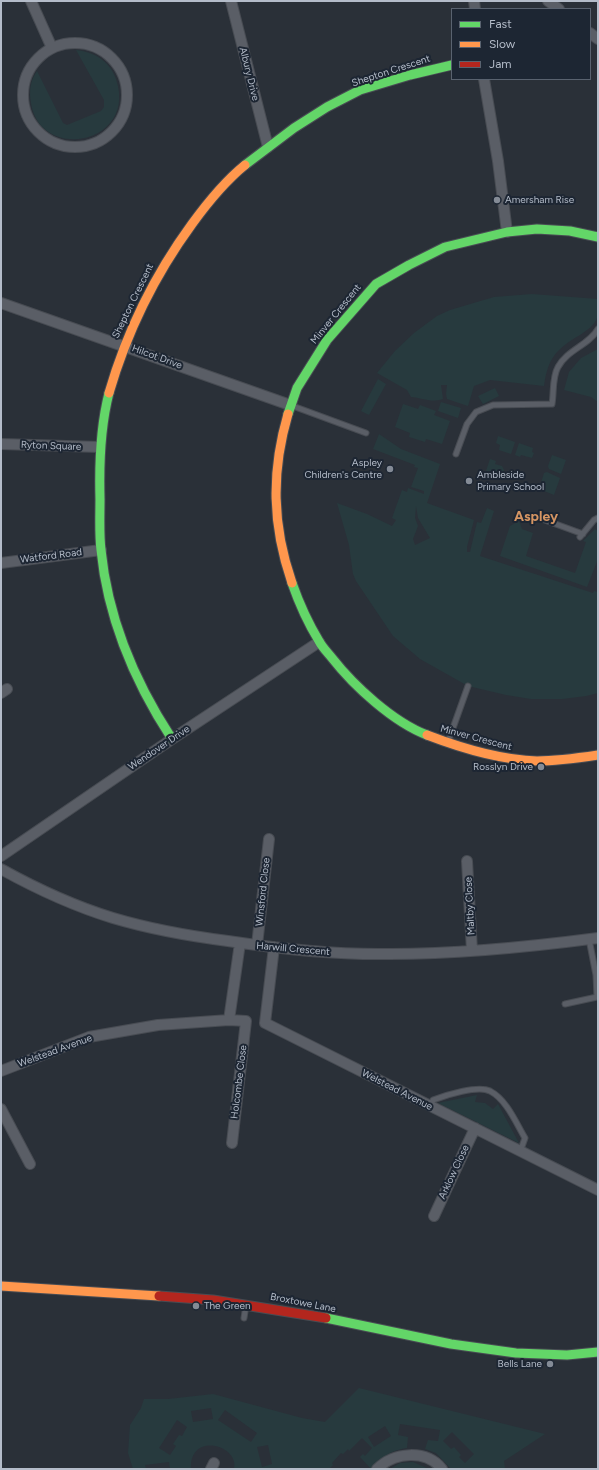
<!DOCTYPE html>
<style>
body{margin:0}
#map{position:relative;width:599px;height:1470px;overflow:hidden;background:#2a3038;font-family:Figtree,sans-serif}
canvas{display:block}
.frame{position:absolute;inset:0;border:2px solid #b4bcc9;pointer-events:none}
.legend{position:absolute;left:451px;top:8px;width:140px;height:72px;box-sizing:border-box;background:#1d2633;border:1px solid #59626f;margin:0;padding:5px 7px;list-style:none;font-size:12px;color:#b4bcc9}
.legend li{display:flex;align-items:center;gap:8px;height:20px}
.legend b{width:20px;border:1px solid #59626f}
</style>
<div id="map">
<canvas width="599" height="1470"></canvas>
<div class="frame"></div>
<ul class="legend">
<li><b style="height:5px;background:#63d668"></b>Fast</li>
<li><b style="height:5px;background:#ff974d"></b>Slow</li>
<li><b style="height:5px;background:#b3261e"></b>Jam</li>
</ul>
</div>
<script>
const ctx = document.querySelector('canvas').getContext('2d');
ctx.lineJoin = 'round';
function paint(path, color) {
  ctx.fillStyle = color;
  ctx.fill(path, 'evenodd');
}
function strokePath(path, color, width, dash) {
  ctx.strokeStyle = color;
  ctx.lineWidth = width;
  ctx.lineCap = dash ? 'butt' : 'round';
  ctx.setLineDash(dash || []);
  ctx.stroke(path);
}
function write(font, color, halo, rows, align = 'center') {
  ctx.font = font + ' Figtree,sans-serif';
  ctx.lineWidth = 4;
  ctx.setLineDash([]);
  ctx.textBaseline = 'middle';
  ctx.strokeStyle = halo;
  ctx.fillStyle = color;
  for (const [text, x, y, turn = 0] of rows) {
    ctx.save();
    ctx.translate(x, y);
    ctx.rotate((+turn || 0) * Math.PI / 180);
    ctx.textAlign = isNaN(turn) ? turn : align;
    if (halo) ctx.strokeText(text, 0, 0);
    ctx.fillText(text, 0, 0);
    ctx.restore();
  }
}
paint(new Path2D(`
 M76,50C94,52 110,61 116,79C138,144 40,163 31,103C29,91 30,81 37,71L63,123L67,125L101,111L104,107V100Z
 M532,294L598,299C598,305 599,313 597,318C594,326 587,330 580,335C556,349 548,358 544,386L490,380L474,386L468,406L447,399L446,394L447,385H441L443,399C430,403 423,398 411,397L407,390L377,373L395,351L414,333L437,316L450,310L494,297Z
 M598,349V402L591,397L564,390L569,372L581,358Z
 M378,379L386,384L369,415L361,411Z
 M495,388L499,396L483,404L478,396Z
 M441,402L461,408L458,418L438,411Z
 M403,404L418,409L420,405L436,411L434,415L450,421L442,444L426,439L425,442L409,437L410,433L395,427Z
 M379,434L401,449L440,464L427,503L474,520L467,547V552H470L477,522L481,523L487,508L494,511L480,556L593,593L594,591L598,592V693L586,696L562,699H531L506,695L468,686L420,659L393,636L356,581L353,574L349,545L337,503L367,514L392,526L396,520L392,518L402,490L407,492L408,488L424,494V491L411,487L418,468L414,467L415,465L373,449ZM416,506L418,518L430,538L415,545L413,539L418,526L415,518Z
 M498,436L515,442L511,454L499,450L500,445L496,443Z
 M519,443L533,448L532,452L534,453L532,458L521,455L520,457L515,455Z
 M552,455L566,460L561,474L549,469L548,466Z
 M490,459L496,461L495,464L502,466L504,470L502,476L486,471Z
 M547,472L560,478L554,495L539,489L544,473Z
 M519,521L522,529L533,533L526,556L575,573L586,542L583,541L595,529L598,531V559L587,587L500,556L510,526Z
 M477,1095L475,1102L485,1103L493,1109L498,1104L519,1143L438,1103Z
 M359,1388L545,1434L504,1461L505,1469H478L477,1468L451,1469L436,1453L425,1449L428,1440L438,1441L440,1430L400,1424L398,1435L408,1437L407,1448C389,1451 383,1457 371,1469L360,1457L363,1454L365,1456L372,1448L362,1438L349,1451L348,1449L343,1454L341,1453L332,1463L333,1465L329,1469H234C240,1445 189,1431 191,1469H170L169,1462L145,1465L146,1469H133L128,1453L130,1425L141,1408L144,1399H168L213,1394L302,1418L325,1422ZM211,1408L213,1419L193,1422L191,1411ZM225,1410L257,1433L251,1442L218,1420ZM177,1420L187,1427L182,1436L179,1435L173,1444L176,1446L170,1455L159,1448ZM385,1426L391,1436L374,1447L368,1437ZM452,1432L474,1454L465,1463L459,1457L461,1455L454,1447L451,1449L443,1441ZM268,1445L272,1464L262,1467L257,1447Z
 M413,1462L429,1469H390L400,1463Z`), '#273a3e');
const lane = new Path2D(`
 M290,405L366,433
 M456,454L467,424L476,412L493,405L552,404C554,393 552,377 558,367C567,350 589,345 598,329
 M542,519L583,534
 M580,537L594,520L598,518
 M448,742L468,686
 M565,1004L597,997L596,975L589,939
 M430,1106L433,1100C446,1095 478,1085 490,1091C507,1100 516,1123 525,1138L520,1152
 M244,1318L246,1305`);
const street = new Path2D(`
 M31,1L52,48
 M231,1L268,147
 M474,1L475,9
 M548,1L559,9
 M590,33L598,39
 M23 95a52 52 0 1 1 104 0a52 52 0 1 1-104 0Z
 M484,79L498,161L507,232
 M1,303L290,405
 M1,444L100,447
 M1,563L101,550
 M1,693L7,689
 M1,856L172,739L319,642
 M467,861L472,951
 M1,869C37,889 74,906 113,918C150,929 189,936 228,941C281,949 336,955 390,954C459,954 529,947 598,938
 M257,945L269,839
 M274,947L265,1023L598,1190
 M229,1020L240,943
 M1,1071L89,1037L158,1025L229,1020L246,1021L232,1143
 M1,1109L30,1164
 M434,1216L475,1128
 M211,1469L214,1463
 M377,1469C394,1452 426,1449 442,1469`);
const fast = new Path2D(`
 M245,165L294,128L327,107L360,90L410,75L452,65
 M109,393C100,428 99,463 100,499C100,516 99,533 101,550C108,620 134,681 172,739
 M288,414L297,388L327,340L376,284L409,265L445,247L507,232L537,229L570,231L598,237
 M292,583C299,603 308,623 319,641C322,647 328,653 332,658C354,686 393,722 427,735
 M326,1318L451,1344L516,1353L567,1355L598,1352`);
const slow = new Path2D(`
 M109,393C127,331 154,276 192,224C208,202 224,182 245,165
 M288,414C271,472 272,525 292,583
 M427,735C461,748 499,760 537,761C557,761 578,758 598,755
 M1,1286L159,1296`);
const jam = new Path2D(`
 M159,1296L213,1300L326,1318`);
strokePath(lane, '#484c53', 7);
strokePath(street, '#484c53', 12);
strokePath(fast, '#484c53', 11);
strokePath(slow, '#484c53', 11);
strokePath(jam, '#484c53', 11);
strokePath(lane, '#5a5e66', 5);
strokePath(street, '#5a5e66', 10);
strokePath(fast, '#63d668', 9);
strokePath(slow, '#ff974d', 9);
strokePath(jam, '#b3261e', 9);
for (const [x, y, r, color] of [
 [497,200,4,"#848b96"],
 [390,469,4,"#848b96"],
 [469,481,4,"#848b96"],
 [541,767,4,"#848b96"],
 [196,1306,4,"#848b96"],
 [550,1364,4,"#848b96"]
]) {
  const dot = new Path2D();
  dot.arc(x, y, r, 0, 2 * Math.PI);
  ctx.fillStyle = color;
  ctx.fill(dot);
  strokePath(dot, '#1d2633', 1.5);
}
write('10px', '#b4bcc9', '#1d2633', [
 ["Shepton Crescent",391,71,-18],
 ["Albury Drive",249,74,76],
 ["Shepton Crescent",133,301,-64],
 ["Minver Crescent",336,314,-51],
 ["Hilcot Drive",157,357,20],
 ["Ryton Square",51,446,2],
 ["Watford Road",51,556,-7],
 ["Minver Crescent",476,738,15],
 ["Wendover Drive",159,748,-34],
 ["Winsford Close",263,892,-84],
 ["Maltby Close",470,906,-93],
 ["Harwill Crescent",293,949,5],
 ["Welstead Avenue",55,1051,-20],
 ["Holcombe Close",239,1082,-83],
 ["Welstead Avenue",397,1090,27],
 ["Arklow Close",454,1172,-65],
 ["Broxtowe Lane",303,1303,11]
]);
write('10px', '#b4bcc9', '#1d2633', [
 ["Amersham Rise",505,200],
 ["Aspley",382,463,"right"],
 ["Children's Centre",382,475,"right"],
 ["Ambleside",477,475],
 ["Primary School",477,487],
 ["Rosslyn Drive",533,767,"right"],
 ["The Green",204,1306],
 ["Bells Lane",542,1364,"right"]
], 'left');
write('bold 14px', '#d59563', '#1d2633', [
 ["Aspley",536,517]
]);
</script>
